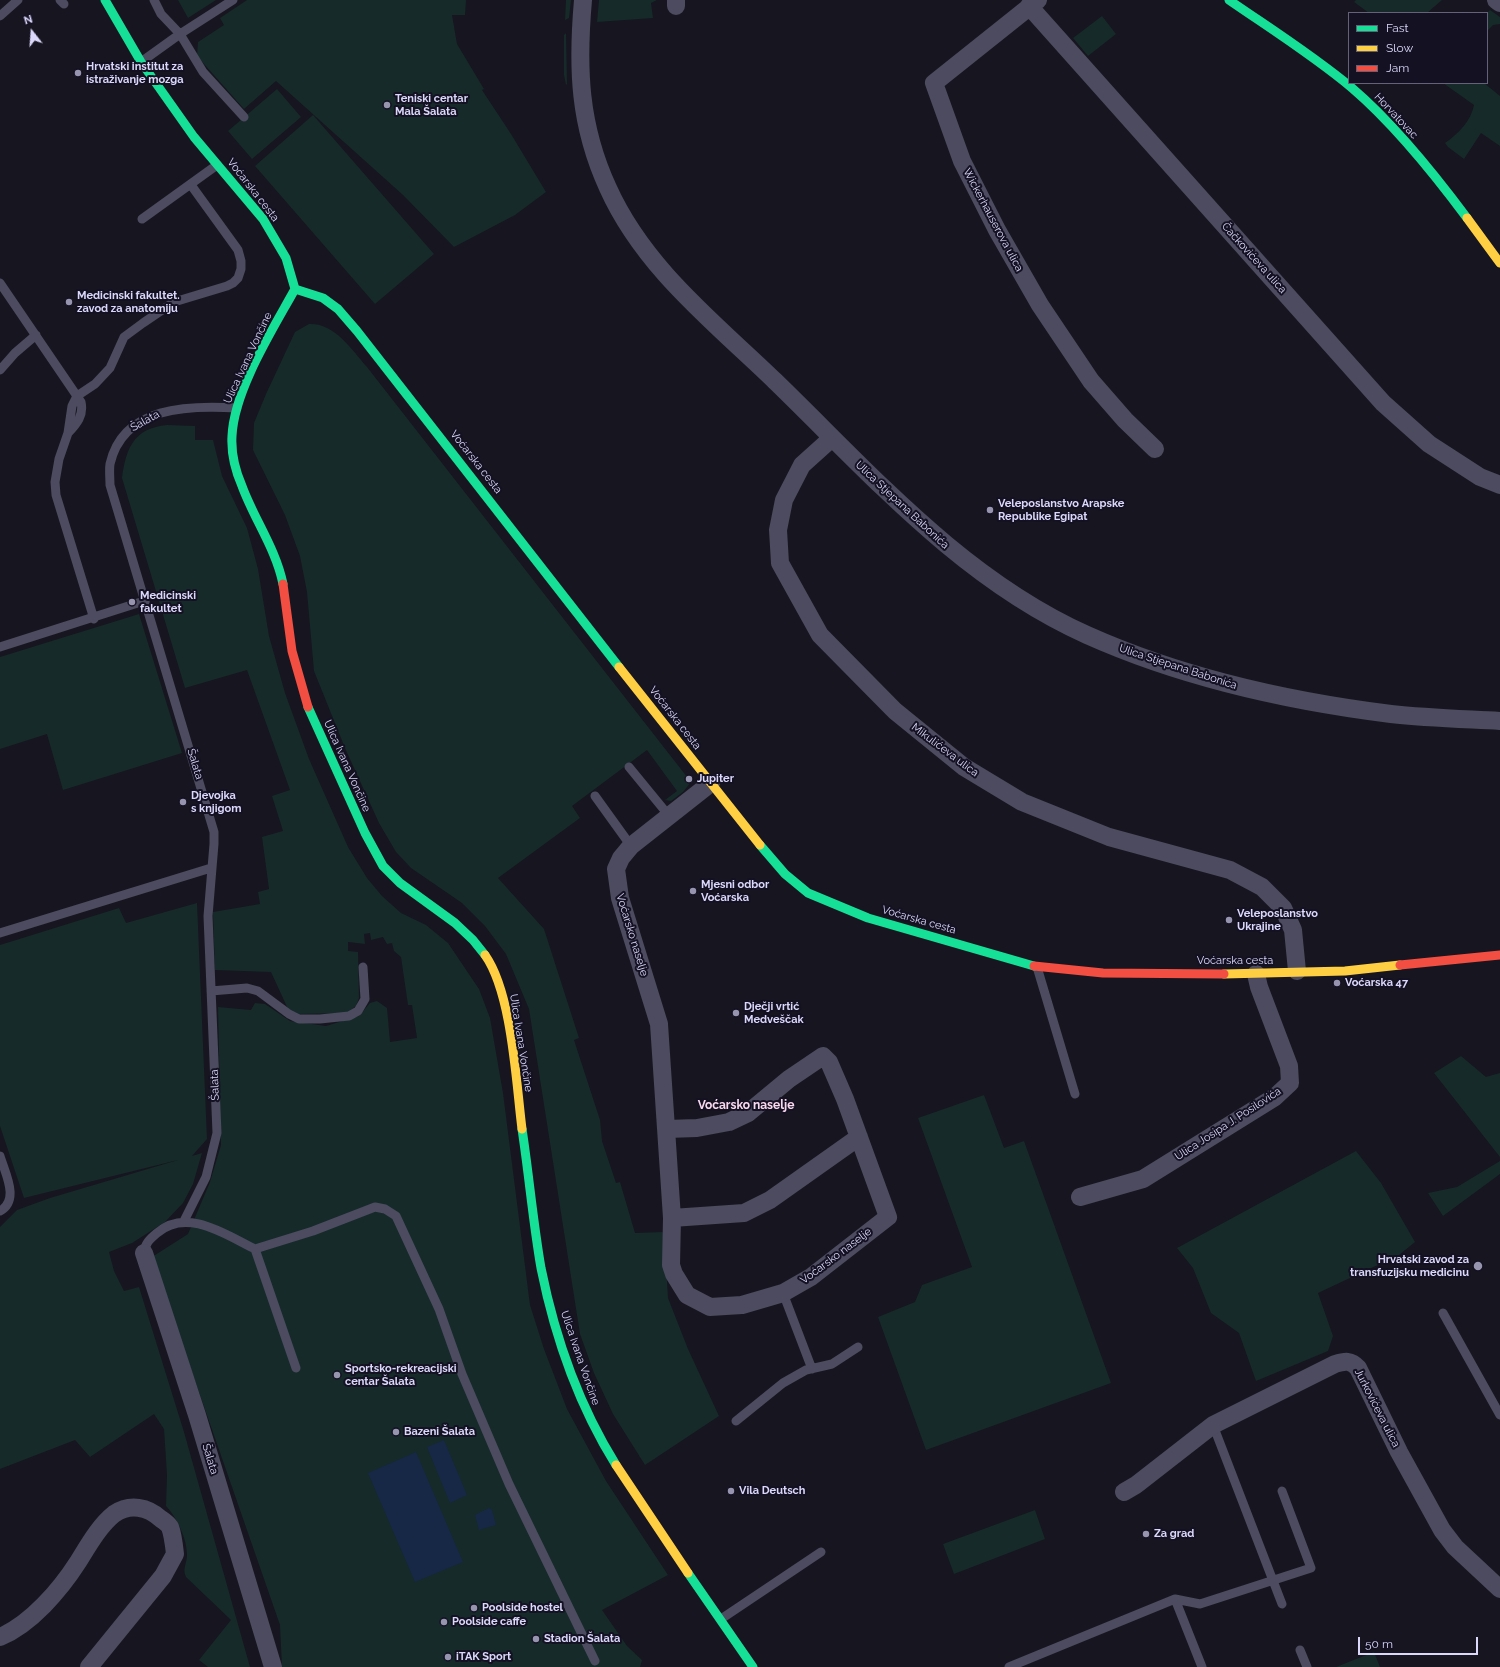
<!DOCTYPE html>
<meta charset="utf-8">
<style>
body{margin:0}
#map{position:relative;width:1500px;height:1667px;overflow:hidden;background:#17151f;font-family:Raleway,sans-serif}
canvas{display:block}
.legend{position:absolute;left:1348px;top:12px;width:140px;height:72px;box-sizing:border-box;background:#141123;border:1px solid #646179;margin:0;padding:5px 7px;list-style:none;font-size:12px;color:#dbd8fb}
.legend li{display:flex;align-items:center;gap:8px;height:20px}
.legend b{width:20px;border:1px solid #646179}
.north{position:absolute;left:12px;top:12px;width:40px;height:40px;-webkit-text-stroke:3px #141123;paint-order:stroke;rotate:343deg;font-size:11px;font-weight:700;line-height:16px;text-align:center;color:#dbd8fb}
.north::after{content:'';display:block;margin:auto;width:14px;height:18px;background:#dbd8fb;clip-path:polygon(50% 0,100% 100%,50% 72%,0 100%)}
.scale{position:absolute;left:1358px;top:1637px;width:120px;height:18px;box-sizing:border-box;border:2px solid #dbd8fb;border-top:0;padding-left:5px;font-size:12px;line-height:14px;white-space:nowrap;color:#dbd8fb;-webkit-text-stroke:3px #141123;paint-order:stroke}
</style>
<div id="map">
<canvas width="1500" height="1667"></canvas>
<ul class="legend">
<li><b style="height:5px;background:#16e098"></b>Fast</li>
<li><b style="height:5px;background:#ffcf43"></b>Slow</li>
<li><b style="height:5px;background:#f24e42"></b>Jam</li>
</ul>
<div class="north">N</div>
<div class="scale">50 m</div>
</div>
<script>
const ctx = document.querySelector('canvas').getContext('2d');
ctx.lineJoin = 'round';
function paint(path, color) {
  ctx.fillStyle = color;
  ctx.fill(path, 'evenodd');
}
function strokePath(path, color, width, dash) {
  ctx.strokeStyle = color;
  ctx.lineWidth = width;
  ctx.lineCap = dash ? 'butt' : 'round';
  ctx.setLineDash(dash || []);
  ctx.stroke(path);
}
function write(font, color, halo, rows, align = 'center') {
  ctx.font = font + ' Raleway,sans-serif';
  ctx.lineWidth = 4;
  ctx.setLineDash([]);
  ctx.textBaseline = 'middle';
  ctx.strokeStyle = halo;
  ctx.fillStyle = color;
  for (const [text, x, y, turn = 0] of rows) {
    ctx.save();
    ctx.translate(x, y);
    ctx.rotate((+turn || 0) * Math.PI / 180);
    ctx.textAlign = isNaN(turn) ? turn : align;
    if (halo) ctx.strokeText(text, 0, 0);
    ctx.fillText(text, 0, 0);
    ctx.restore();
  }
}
paint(new Path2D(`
 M178,0H216L188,18Z
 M247,0H466L465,15H452L457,44L484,89L482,90L511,134L546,192L515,215L454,247L403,195L276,81L244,109L197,56L198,42L224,25L220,18Z
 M566,0H571L569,18L565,20Z
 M599,0H657L651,3L653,18L597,22Z
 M1356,0H1442L1427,13H1369L1354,2Z
 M1490,10L1500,17V24L1493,25L1487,31V13Z
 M1102,16L1116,34L1088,56L1073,38Z
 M566,33L567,84L566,85L564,75V35Z
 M1443,83H1484L1500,96V146L1481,133L1464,159L1448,147L1445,143C1458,134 1471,121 1474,105Z
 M277,89L301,117L252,159L228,131Z
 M313,115L434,254L375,304L255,166Z
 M309,324C335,323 351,349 367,367L691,782L683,792L671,801L665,800L677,791L647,750L572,806L580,818L498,878L544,929L579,1038L574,1040L600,1120L602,1141L616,1183L620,1182L635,1233L664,1232L668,1298L688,1349L719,1416L645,1465L613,1414L594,1373L580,1334L529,1009L506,954L485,926L462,903L411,868L396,852L379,823L345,748L314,671L307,592L300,556L285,515L253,450L254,423L266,394L295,332Z
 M167,425L195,426V440H213L222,476L247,528L258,569L269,636L285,693L309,759L348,847L367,878L382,896L401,913L426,925L448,943L479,989L490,1018L503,1093L530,1305L544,1349L567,1409L606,1481L668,1575L602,1610L627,1646L642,1660L640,1667H282L280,1625L152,1257L188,1234L210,1182L221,1145L218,1007L251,1010L255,1003L265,1004L290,1021L326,1026L359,1016L370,1003L377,1001L387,1008L390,1042L417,1038L412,1005H408L401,957L394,951L392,943L387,944L383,937L371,940L370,933L364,934L365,944L348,942V951L358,952L359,998L356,1006L347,1013L299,1014L288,1009L271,972L215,970L213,912L260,904L258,892L269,889L262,837L283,831L272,796L290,790L247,670L185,688L122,478C126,448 134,428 167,425Z
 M139,614L182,753L63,790L47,734L0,749V657Z
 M197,903L207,1139L192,1156L202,1153L193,1184L183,1203L165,1222L132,1243L109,1252L114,1271L124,1291L139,1287L184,1432L250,1667H208L199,1660L231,1620L186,1577C182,1569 187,1563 187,1555C187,1538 177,1518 166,1506L167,1475L164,1429L154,1414L90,1457L75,1440L0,1469V1227L17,1210L50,1198L178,1160L24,1198L0,1126V945L119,908L126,923Z
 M1461,1056L1486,1077L1500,1073V1157L1434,1073Z
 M984,1095L1004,1148L1024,1141L1111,1383L926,1450L878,1317L915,1302L922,1285L972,1267L918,1118Z
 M1356,1151L1381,1183L1415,1242L1399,1255L1318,1293L1333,1336L1328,1351L1256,1381L1239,1333L1211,1313L1193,1268L1177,1248Z
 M1500,1161V1174L1443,1216L1428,1193L1457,1187Z
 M1035,1510L1045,1539L954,1574L943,1544Z
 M1374,1652L1380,1667H1336Z`), '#152a29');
paint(new Path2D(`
 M444,1440L467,1495L450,1503L427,1447Z
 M416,1452L463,1562L415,1582L368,1473Z
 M489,1508L492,1510L496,1525L479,1530L475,1515Z`), '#162845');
strokePath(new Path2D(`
 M60,0L64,4
 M154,0L161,14L180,34L233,0
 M0,16L18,0
 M141,62L180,34L203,72L244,117
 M142,219L217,165
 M0,283L81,402C84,415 77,424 68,433
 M0,370L15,353L36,335
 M94,619L56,495L55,482L59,459L68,433L72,406L77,396L95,384L110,368L124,337L143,323L174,302L227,286L233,283L238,278L241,269V261L238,250L191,185
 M0,647L144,601
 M629,767L670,817
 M595,796L631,846
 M0,933L211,868
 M1037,967L1075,1094
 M211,991L247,988L258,991L289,1014L299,1019H320L349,1016L358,1011L365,999L363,967
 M0,1156C5,1173 20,1200 0,1211
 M184,1221L206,1177L217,1133L208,916L214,844V832L110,485C110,479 109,470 110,464C123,406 189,405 237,408
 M255,1249L313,1231L375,1207L385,1209L396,1216L439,1309L462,1374L509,1484L595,1661
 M144,1253C145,1243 150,1239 157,1233C187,1207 226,1235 255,1249L296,1368
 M783,1293L812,1369
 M1443,1313L1500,1415
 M736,1421L783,1383L806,1370L832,1364L858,1347
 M1213,1425L1282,1604
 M1175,1599L1202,1667
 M721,1619L821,1552
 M1300,1650L1307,1667
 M1009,1667L1175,1599L1200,1604L1311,1568L1282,1491`), '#4c4b5f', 9);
strokePath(new Path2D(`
 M583,0C577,68 579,125 608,188C644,268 714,322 775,381C872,475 962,579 1087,635C1183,678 1287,701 1391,714C1427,718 1464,719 1500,721
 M1038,0L934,83L962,161L997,230L1040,305L1091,381L1125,420L1155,449
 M1496,0L1500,3
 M676,6V0
 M1029,6L1383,403L1429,444L1480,477L1500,485
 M832,438L802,465L784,500L778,530L780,563L820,635L895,711L964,767L1022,802L1109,837L1230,870L1262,887L1283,908L1293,930L1297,971
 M667,1129L697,1128L729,1122L748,1113L789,1079L823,1056L829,1062L845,1099L888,1217L811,1277L783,1293L742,1305L710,1307L687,1295L674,1274L671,1265L672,1218L659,1024L620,898L616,869L621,858L631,846L711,783
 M1080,1197L1143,1179L1275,1097L1290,1083L1289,1066L1259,987L1256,974
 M672,1218L744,1213L770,1200L859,1137
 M144,1253L197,1415L273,1667
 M1124,1492L1136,1485L1213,1425L1335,1364C1345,1361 1351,1360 1358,1368L1399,1452L1442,1530L1455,1547L1500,1589
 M0,1637C31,1624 60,1590 78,1562C88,1546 99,1526 114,1514C130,1503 148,1507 161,1519C164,1521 168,1524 170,1527C173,1535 174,1545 175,1554L163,1576L89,1667`), '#4c4b5f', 18);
strokePath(new Path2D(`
 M105,0L141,62L194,137L263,219L286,258L295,289
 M1229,0C1271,29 1314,56 1352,88C1393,123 1435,175 1467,218
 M295,289L323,298L338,309L357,331L619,667
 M283,584C276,549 254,519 242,486C235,470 231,453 232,436C234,390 273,329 295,289
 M308,707L365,833L383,866L400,883L455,923L473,940L485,955
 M760,845L785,874L808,893L868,918L1034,966
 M522,1129C529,1175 533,1222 541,1268C555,1338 578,1404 616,1465
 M688,1573L753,1667`), '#16e098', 9);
strokePath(new Path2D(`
 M1467,218L1500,263
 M619,667L760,845
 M485,955C512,993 516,1082 522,1129
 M1224,974L1345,971L1400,965
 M616,1465L688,1573`), '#ffcf43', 9);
strokePath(new Path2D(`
 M283,584L292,651L308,707
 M1400,965L1500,955
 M1034,966L1103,973L1224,974`), '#f24e42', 9);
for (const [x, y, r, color] of [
 [78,73,4,"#9694ae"],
 [387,105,4,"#9694ae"],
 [69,302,4,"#9694ae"],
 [990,510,4,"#9694ae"],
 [132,602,4,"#9694ae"],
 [689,779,4,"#9694ae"],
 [183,802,4,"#9694ae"],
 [693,891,4,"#9694ae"],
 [1229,920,4,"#9694ae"],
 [1337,983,4,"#9694ae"],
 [736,1013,4,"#9694ae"],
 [1478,1266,5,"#9694ae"],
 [337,1375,4,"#9694ae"],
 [396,1432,4,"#9694ae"],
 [731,1491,4,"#9694ae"],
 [1146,1534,4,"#9694ae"],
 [474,1608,4,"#9694ae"],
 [444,1622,4,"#9694ae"],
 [536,1639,4,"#9694ae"],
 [448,1657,4,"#9694ae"]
]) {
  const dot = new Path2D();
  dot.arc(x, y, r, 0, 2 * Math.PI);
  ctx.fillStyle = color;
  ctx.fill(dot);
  strokePath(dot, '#141123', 1.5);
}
write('bold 11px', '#dbd8fb', '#141123', [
 ["Hrvatski institut za",86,67],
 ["istraživanje mozga",86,80],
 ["Teniski centar",395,99],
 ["Mala Šalata",395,112],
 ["Medicinski fakultet.",77,296],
 ["zavod za anatomiju",77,309],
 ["Veleposlanstvo Arapske",998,504],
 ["Republike Egipat",998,517],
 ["Medicinski",140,596],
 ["fakultet",140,609],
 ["Jupiter",697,779],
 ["Djevojka",191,796],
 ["s knjigom",191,809],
 ["Mjesni odbor",701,885],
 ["Voćarska",701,898],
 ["Veleposlanstvo",1237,914],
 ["Ukrajine",1237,927],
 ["Voćarska 47",1345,983],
 ["Dječji vrtić",744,1007],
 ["Medveščak",744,1020],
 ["Hrvatski zavod za",1469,1260,"right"],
 ["transfuzijsku medicinu",1469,1273,"right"],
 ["Sportsko-rekreacijski",345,1369],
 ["centar Šalata",345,1382],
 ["Bazeni Šalata",404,1432],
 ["Vila Deutsch",739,1491],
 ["Za grad",1154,1534],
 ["Poolside hostel",482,1608],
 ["Poolside caffe",452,1622],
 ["Stadion Šalata",544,1639],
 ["iTAK Sport",456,1657]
], 'left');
write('11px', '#dbd8fb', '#141123', [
 ["Horvatovac",1396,116,47],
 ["Voćarska cesta",253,190,52],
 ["Wickerhauserova ulica",993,220,62],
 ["Čačkovićeva ulica",1254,258,48],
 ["Ulica Ivana Vončine",248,358,-65],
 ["Šalata",145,421,-29],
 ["Voćarska cesta",476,462,52],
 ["Ulica Stjepana Babonića",902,505,43],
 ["Ulica Stjepana Babonića",1178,667,18],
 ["Voćarska cesta",675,718,52],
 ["Mikulićeva ulica",945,750,37],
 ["Šalata",195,764,73],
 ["Ulica Ivana Vončine",347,766,66],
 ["Voćarska cesta",919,920,16],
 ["Voćarsko naselje",632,935,73],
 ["Voćarska cesta",1235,961],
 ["Ulica Ivana Vončine",521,1043,81],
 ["Šalata",215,1085,-92],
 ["Ulica Josipa J. Posilovića",1228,1124,-33],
 ["Voćarsko naselje",836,1256,-37],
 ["Ulica Ivana Vončine",580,1358,71],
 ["Jurkovićeva ulica",1377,1408,63],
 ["Šalata",210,1459,73]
]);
write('bold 12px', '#fbd9ef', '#141123', [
 ["Voćarsko naselje",746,1105]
]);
</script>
